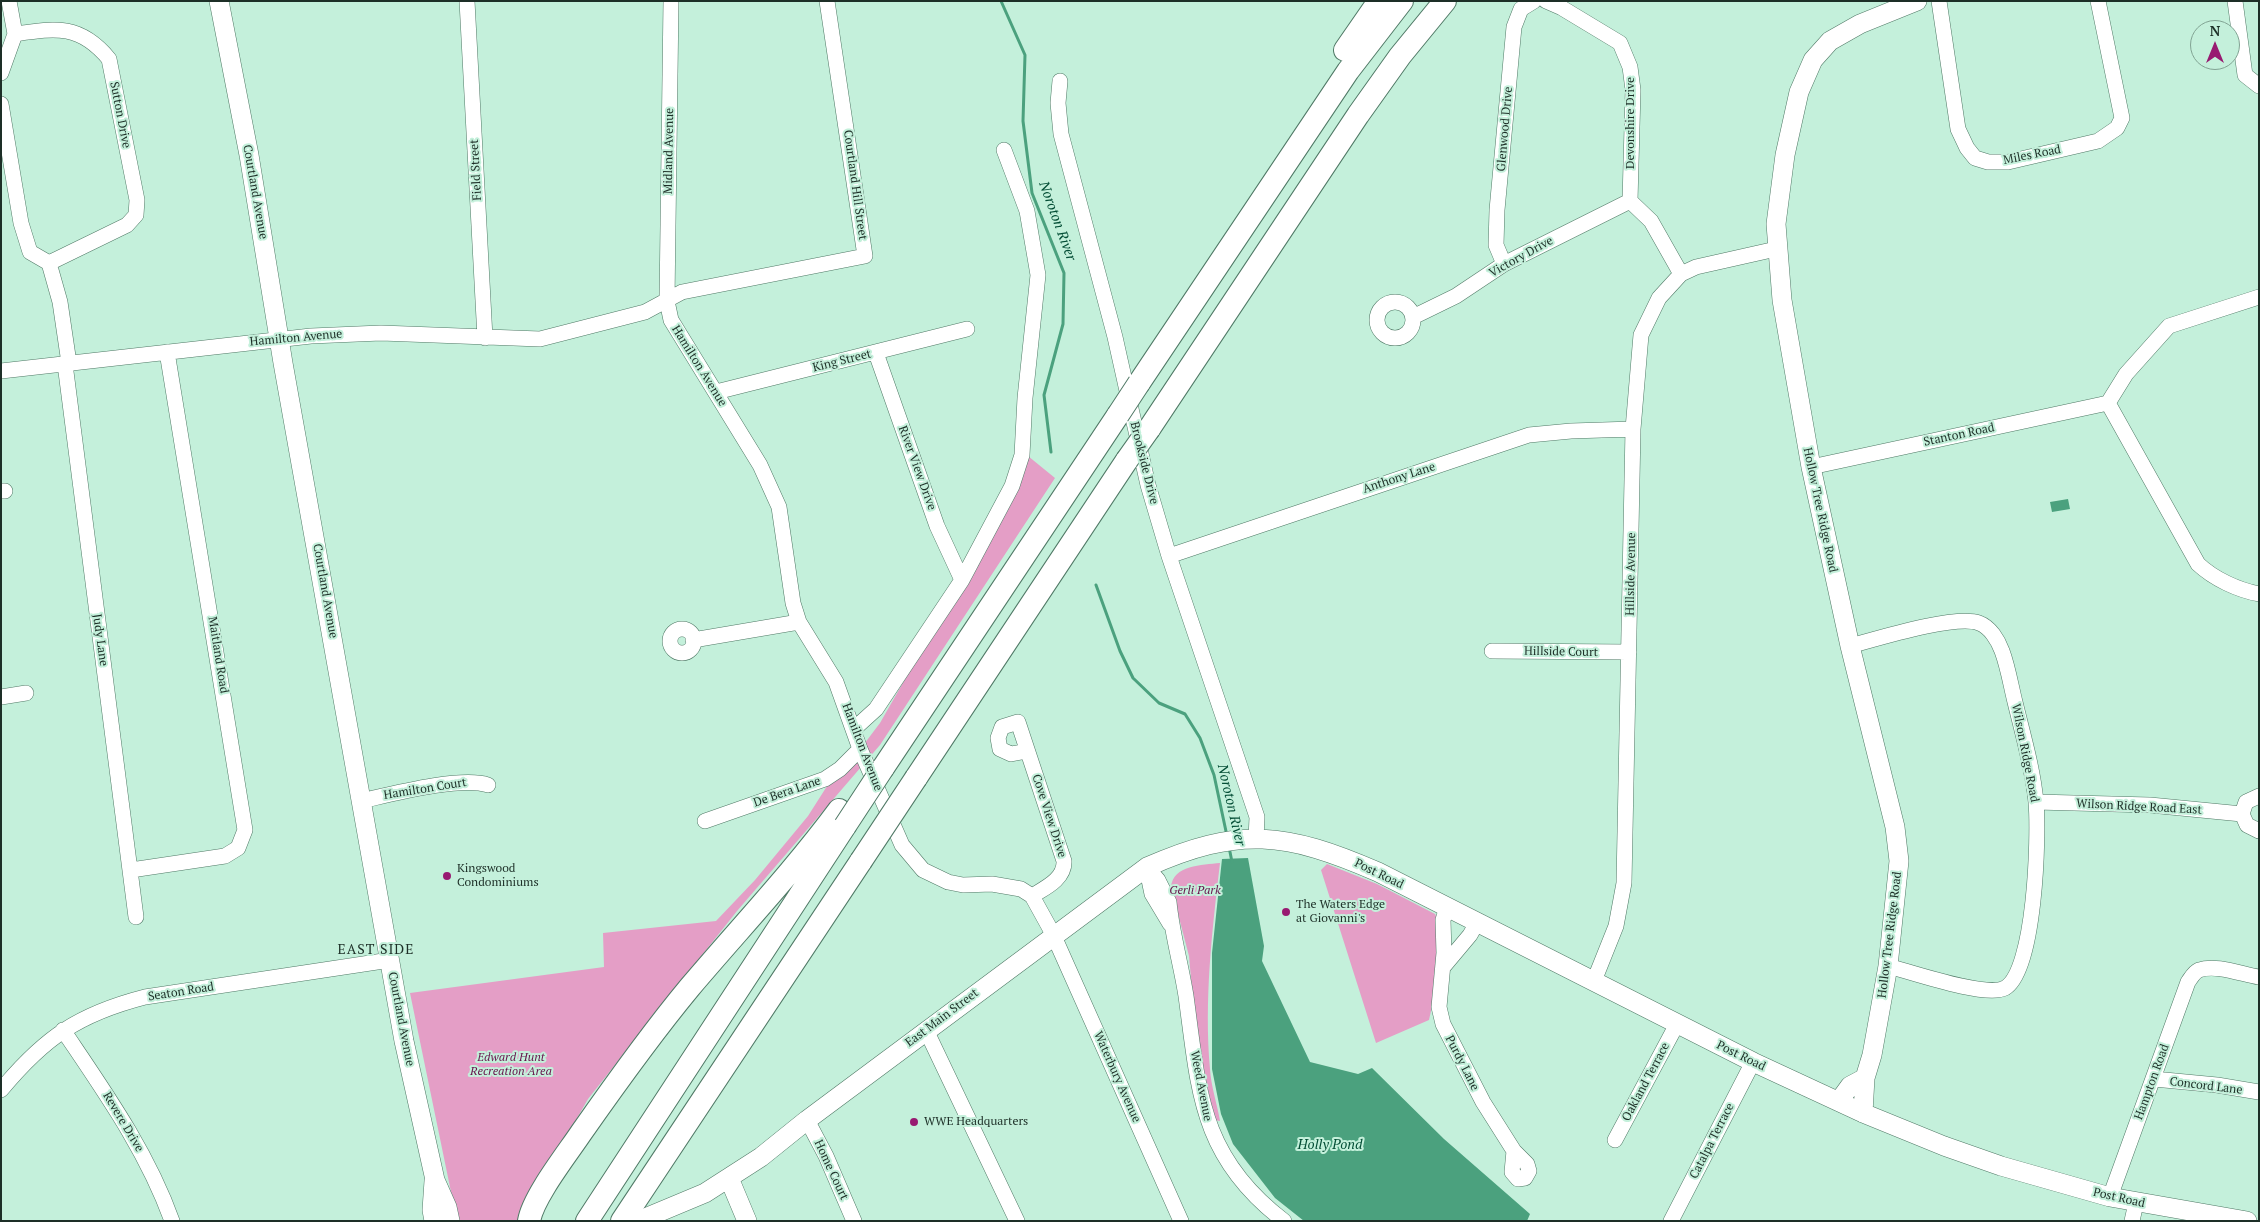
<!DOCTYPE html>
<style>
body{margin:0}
#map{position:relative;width:2260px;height:1222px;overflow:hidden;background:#c4f0db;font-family:"PT Serif",serif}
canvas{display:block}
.frame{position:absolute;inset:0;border:2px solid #1d2f27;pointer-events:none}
.north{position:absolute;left:2190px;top:20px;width:50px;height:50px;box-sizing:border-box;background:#c4f0db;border:1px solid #81a393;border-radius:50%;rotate:0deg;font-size:14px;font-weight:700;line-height:20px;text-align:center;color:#1d2f27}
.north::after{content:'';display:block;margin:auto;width:18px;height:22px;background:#981a71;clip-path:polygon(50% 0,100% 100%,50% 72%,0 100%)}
</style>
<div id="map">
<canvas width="2260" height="1222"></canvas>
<div class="frame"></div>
<div class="north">N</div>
</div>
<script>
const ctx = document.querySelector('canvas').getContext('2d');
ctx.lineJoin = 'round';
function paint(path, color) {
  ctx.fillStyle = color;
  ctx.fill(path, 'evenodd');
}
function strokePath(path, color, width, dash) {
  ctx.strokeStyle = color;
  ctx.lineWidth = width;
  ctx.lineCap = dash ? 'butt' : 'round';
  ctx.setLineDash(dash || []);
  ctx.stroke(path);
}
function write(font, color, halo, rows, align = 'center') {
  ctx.font = font + ' "PT Serif",serif';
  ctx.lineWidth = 4;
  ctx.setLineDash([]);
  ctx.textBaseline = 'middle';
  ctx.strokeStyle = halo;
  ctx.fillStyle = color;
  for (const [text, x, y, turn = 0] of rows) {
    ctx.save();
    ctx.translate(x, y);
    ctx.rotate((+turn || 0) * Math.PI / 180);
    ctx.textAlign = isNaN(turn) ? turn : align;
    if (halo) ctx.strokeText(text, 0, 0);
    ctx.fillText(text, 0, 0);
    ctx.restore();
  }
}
paint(new Path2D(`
 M1028,456L1055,478L880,745L737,911L588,1099L536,1190L520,1221H457L410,993L604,967L603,933L716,921L755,880L808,816L829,783L849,764L880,723L956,590Z
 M1220,863C1212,931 1204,1000 1210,1069C1211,1086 1217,1104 1220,1121L1214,1120L1195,1024L1189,956L1171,887C1173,865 1202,865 1220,863Z
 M1327,864L1377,884L1435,914L1440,924L1442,961L1429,1020L1376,1043L1321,870Z`), '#e49ec6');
paint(new Path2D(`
 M2068,499L2070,509L2052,512L2050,502Z
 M1248,858L1264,946L1262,961L1310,1062L1358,1074L1372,1068L1444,1139L1530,1214L1527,1221H1304L1275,1198L1233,1144L1221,1114L1212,1069V953L1222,859Z`), '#4ba17e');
strokePath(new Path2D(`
 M1001,1L1025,55L1023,121L1032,193L1064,273L1063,324L1044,395L1051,452
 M1096,585L1120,651L1133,678L1159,703L1185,714L1200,738L1214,775L1227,836
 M1229,847L1232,862`), '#4ba17e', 3);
const minor = new Path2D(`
 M9,1L15,34
 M467,1L485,338
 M671,1L667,301L671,320L760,465L779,507L793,603L799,622L836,682L860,749L902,845L923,870L948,882L963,885L992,884L1021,889L1032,896L1053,934L1181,1221
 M1546,1L1562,8L1620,43L1630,67L1633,90L1630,201L1651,221L1681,274
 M1939,1L1958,129L1967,148L1975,158L1988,162H2008L2098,141L2117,128L2122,118L2098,1
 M2235,1L2245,75L2259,86
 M15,34C56,28 80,24 109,59L137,200L136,215L127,225L49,263
 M1,73L15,34
 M1060,81L1058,103L1061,134L1115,337L1148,485L1169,556L1257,817L1256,839
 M1,104L21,223L30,252L49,263L60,302L69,363
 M1504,264L1496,245L1497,210L1514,27L1521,9L1534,1
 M1377 320a18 18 0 1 1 36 0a18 18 0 1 1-36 0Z
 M1413,317L1456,296L1504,264L1630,201
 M876,353L937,526L962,580
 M65,364L136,917
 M1,371L311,336L381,333L540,339L645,312L682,292L865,256L827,1
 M716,392L967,329
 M2108,403L2126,374L2169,326L2259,297
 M1811,467L2108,403L2198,564C2214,579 2238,590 2259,594
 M1,491H5
 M1169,556L1529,435L1571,431L1633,429
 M670 641a12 12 0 1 1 24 0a12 12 0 1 1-24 0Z
 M693,640L799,622
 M1850,646C1876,639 1956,614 1979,623C1990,627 1998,640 2002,651C2008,667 2011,686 2015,702C2023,735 2033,769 2036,802C2039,837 2035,971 2005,988C1986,998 1911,972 1888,966
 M1492,651L1629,652
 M1,697L26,693
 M854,729L876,709L962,580L1012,486L1022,455L1025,398L1038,275L1027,211L1004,150
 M1027,751L1011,754L1000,749L998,738L1002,727L1018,722L1064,861C1065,879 1045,888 1032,896
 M2259,796L2246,802L2242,814L2247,825L2259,831
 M361,801C392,794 461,776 488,785
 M2036,802L2150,805L2242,814
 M705,821L825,779L840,769L860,749
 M1147,867L1158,880L1169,902C1172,934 1181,964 1186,996C1199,1092 1200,1157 1284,1221
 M131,870L225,856L238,848L245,830L167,352
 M1147,870L1152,894L1170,924
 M1447,907L1443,920L1444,953L1439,1007L1443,1024L1483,1102L1514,1151L1527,1164L1529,1171L1525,1178L1518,1179L1512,1172L1514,1151
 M1444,966L1470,935L1478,921
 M1594,981L1616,926L1624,883L1633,429L1641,335L1659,298L1681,274L1696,267L1776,249
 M63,1030C104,1091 147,1151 172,1221
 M926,1030L1017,1221
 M2154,1079L2217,1085L2259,1092
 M1,1090C45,1037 79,1014 145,997L390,960
 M807,1120L826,1156L854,1221
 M1615,1140L1677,1024
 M2110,1197L2188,982C2191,978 2194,972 2199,970C2216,964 2241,974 2259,977
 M1671,1221L1753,1062
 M2132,1221L2136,1203`);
const major = new Path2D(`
 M219,1L249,155L283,363L404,1041L435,1180L447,1207L450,1221
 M1839,1101L1850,1086L1865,1078
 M1863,1113L1865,1078L1872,1055L1888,966L1899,861L1895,827L1850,646L1811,467L1782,300L1776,224L1785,155L1799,92L1813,60L1830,41L1860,24L1917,1
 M729,1178L747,1221
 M434,1221L432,1210L434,1181
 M638,1221L705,1193L761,1157L807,1120L1147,867C1239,826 1286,832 1378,872L1753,1062L1863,1113L1944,1146L2001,1166L2110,1197L2247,1221`);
const highway = new Path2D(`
 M1345,50L1379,1
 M1139,383L1348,71L1402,1
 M1149,429L1358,115L1400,56L1445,1
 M883,768L1118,415
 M916,778L1127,460
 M529,1221C533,1197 567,1154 581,1133C616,1083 651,1034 690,987C740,928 793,872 839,810
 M587,1221L845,826
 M622,1221L861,861`);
strokePath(minor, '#507966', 16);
strokePath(major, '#507966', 20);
strokePath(highway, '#507966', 24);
strokePath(minor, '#fff', 15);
strokePath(major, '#fff', 19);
strokePath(highway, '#fff', 22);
const highwayBridge = new Path2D(`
 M1118,415L1139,383
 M1127,460L1149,429
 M845,826L883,768
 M861,861L916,778`);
strokePath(highwayBridge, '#507966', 24, []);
strokePath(highwayBridge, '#fff', 22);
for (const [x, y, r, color] of [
 [447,876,5,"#981a71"],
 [1286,912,5,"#981a71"],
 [914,1122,5,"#981a71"]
]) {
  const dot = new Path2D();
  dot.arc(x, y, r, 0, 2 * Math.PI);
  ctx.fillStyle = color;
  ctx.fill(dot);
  strokePath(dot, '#c4f0db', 2);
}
write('12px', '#1d2f27', '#c4f0db', [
 ["Sutton Drive",120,115,79],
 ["Devonshire Drive",1631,123,-90],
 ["Glenwood Drive",1505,129,-85],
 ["Midland Avenue",669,151,-89],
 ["Miles Road",2032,155,-11],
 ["Field Street",476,170,-93],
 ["Courtland Hill Street",855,185,82],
 ["Courtland Avenue",255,192,80],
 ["Victory Drive",1521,257,-29],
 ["Hamilton Avenue",296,338,-5],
 ["King Street",842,361,-14],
 ["Hamilton Avenue",699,366,58],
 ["Stanton Road",1959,435,-12],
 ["Brookside Drive",1144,463,76],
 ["River View Drive",917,468,70],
 ["Anthony Lane",1399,478,-18],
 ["Hollow Tree Ridge Road",1820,510,78],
 ["Hillside Avenue",1631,574,-89],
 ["Courtland Avenue",325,591,80],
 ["Judy Lane",100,640,82],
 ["Hillside Court",1561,652,1],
 ["Maitland Road",218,655,81],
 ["Hamilton Avenue",862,747,69],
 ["Wilson Ridge Road",2025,753,79],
 ["Hamilton Court",425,789,-9],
 ["De Bera Lane",787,792,-19],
 ["Wilson Ridge Road East",2139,807,3],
 ["Cove View Drive",1049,816,72],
 ["Post Road",1379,874,26],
 ["Hollow Tree Ridge Road",1890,935,-83],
 ["Seaton Road",181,992,-9],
 ["East Main Street",942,1018,-37],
 ["Courtland Avenue",401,1019,79],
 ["Post Road",1741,1056,26],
 ["Purdy Lane",1462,1063,63],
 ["Waterbury Avenue",1117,1077,66],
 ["Oakland Terrace",1646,1082,-62],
 ["Hampton Road",2152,1082,-70],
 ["Weed Avenue",1201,1086,79],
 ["Concord Lane",2206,1086,7],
 ["Revere Drive",123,1122,59],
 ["Catalpa Terrace",1712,1141,-63],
 ["Home Court",831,1170,65],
 ["Post Road",2119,1198,13]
]);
write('12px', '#1d2f27', '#c4f0db', [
 ["Kingswood",457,869],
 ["Condominiums",457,883],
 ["The Waters Edge",1296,905],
 ["at Giovanni's",1296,919],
 ["WWE Headquarters",924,1122]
], 'left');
write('italic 12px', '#67144c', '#c4f0db', [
 ["Gerli Park",1195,891],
 ["Edward Hunt",511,1058],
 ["Recreation Area",511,1072]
]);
write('italic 14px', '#044e36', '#c4f0db', [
 ["Noroton River",1057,221,70],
 ["Noroton River",1231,805,77],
 ["Holly Pond",1330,1145]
]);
ctx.letterSpacing = '1px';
write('14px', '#1d2f27', '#c4f0db', [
 ["EAST SIDE",376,950]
]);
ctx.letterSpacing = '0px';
</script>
